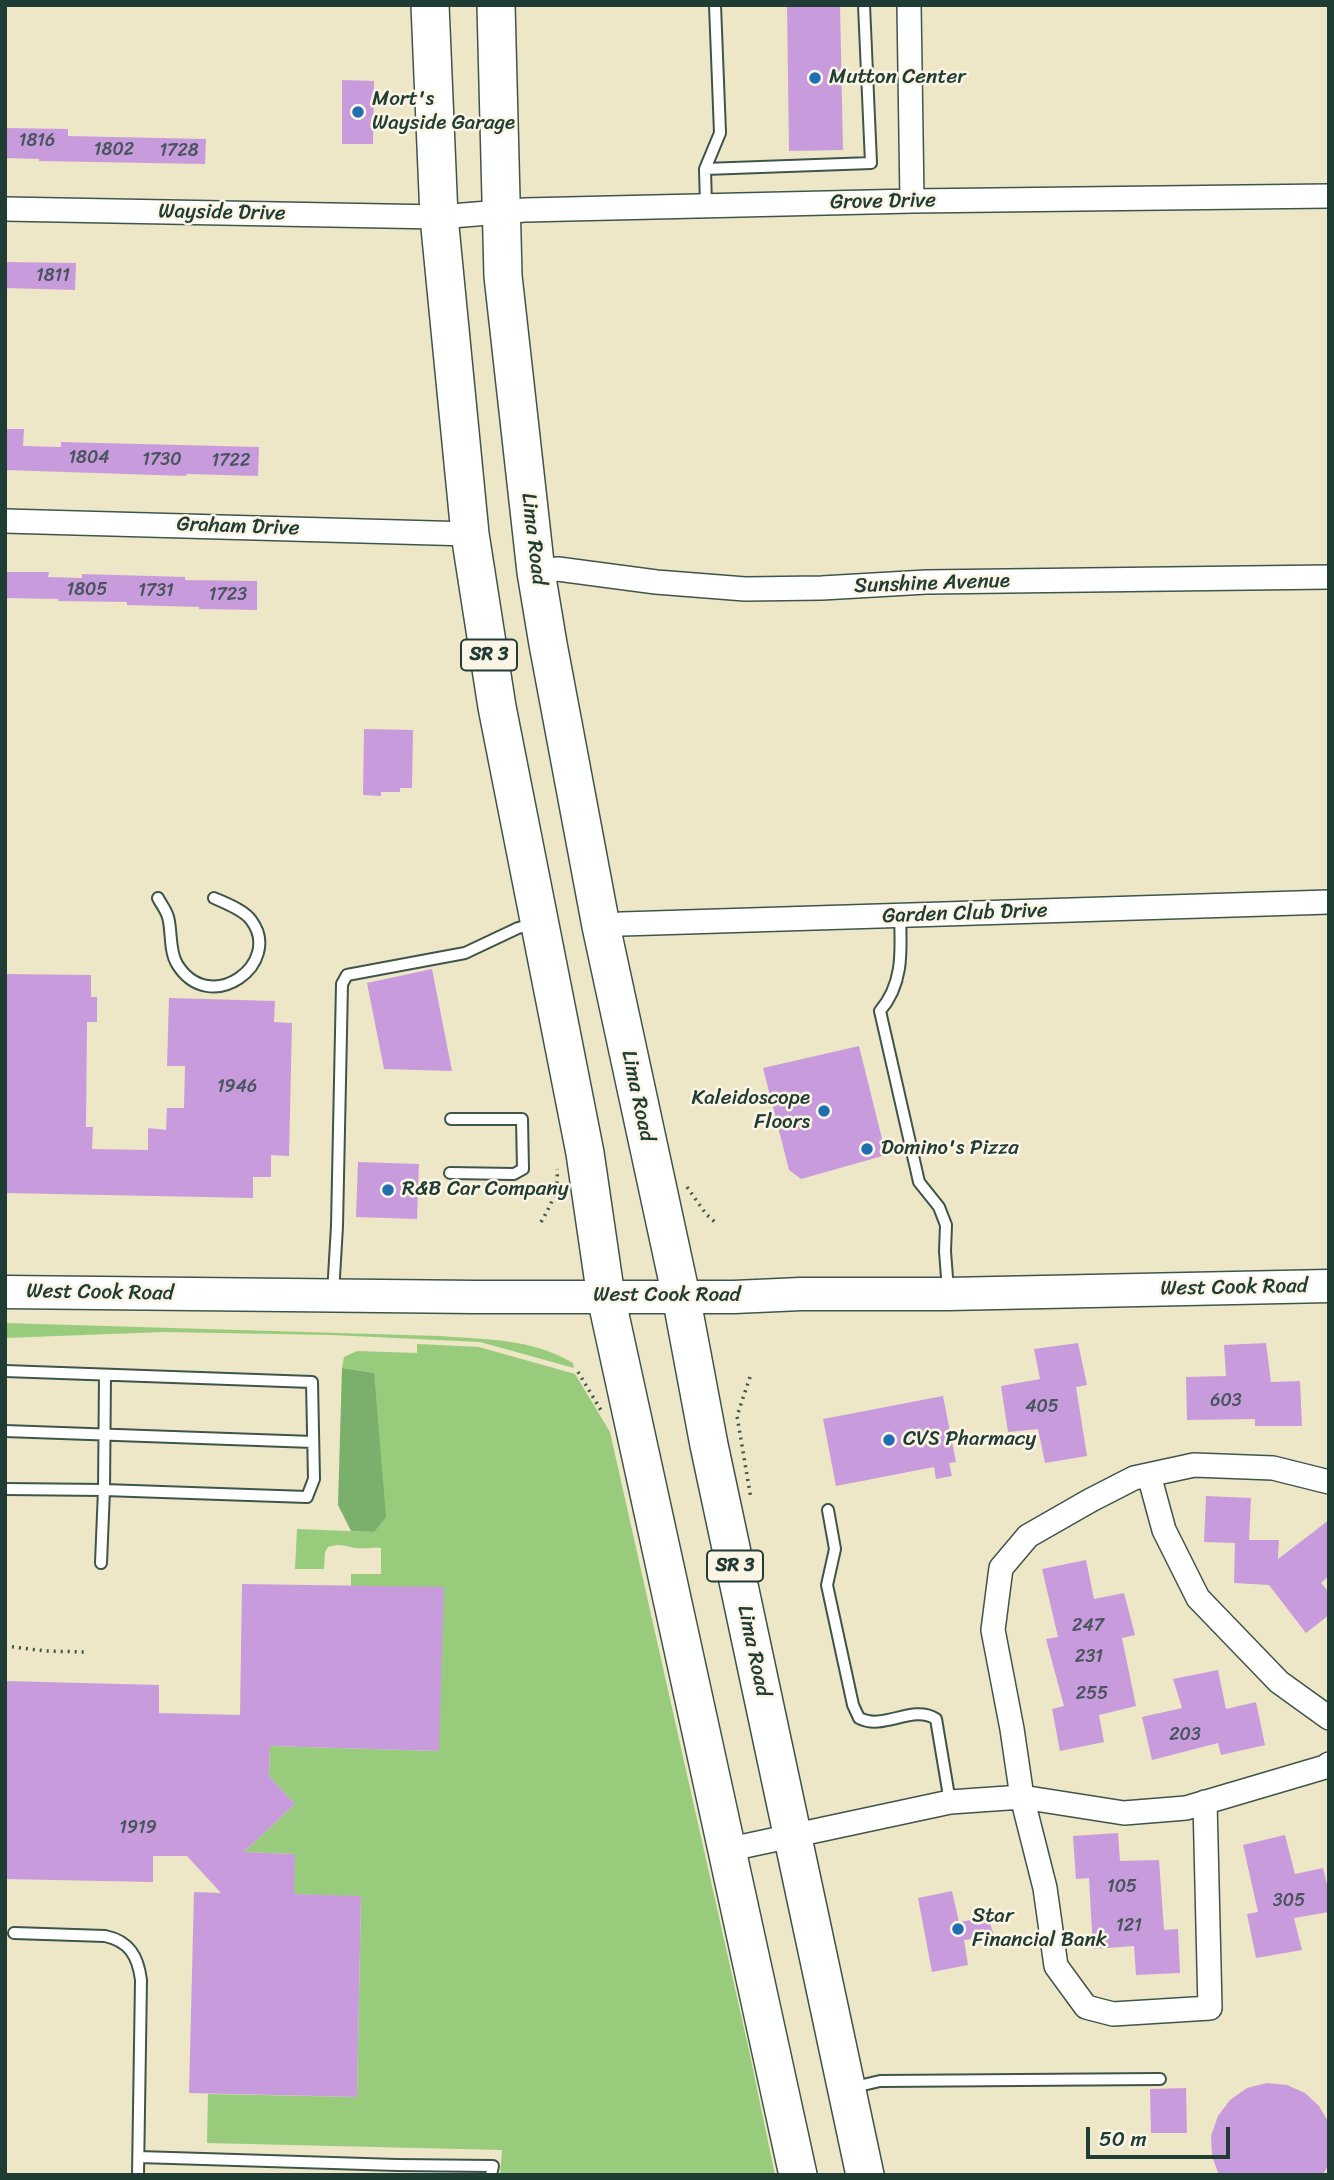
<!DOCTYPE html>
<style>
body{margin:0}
#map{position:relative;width:1334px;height:2180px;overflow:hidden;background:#ede6c7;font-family:Sriracha,sans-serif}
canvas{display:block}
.frame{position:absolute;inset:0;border:7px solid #1f3d34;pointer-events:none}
.scale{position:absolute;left:1086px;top:2127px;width:144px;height:32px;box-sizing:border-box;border:4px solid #1f3d34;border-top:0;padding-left:9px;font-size:21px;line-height:24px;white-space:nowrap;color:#1f3d34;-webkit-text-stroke:5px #fcf5e5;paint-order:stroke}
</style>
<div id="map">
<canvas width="1334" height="2180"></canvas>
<div class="frame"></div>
<div class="scale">50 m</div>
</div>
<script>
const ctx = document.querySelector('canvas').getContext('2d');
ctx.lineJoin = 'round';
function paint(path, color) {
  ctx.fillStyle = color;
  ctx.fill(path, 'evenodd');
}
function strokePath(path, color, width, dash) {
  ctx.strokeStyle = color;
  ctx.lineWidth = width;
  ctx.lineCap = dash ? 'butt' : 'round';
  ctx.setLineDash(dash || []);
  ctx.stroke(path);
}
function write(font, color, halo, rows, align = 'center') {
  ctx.font = font + ' Sriracha,sans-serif';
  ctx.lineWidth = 5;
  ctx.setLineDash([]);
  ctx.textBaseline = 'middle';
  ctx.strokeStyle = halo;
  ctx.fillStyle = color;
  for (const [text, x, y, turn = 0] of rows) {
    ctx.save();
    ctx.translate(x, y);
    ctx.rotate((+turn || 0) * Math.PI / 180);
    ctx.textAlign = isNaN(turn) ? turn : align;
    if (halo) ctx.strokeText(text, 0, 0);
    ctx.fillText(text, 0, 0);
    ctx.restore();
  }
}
paint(new Path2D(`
 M5,1323L440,1336C489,1340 530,1338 573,1363L574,1368L480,1342L332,1335L163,1332L5,1338Z
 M417,1344L479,1347L575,1374L610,1432L750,2055L775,2175H500L502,2150L207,2143L208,2094L357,2097L361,1897L294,1894V1854L244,1852L295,1804L269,1776L270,1746L439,1751L351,1587V1574H381V1548C372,1547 360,1550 351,1547C341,1545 339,1544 328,1547L325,1552L324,1569H295L297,1529L374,1532V1373L342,1368L344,1357L357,1351L417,1353Z`), '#99cb7c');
paint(new Path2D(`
 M342,1368L374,1373L386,1517L374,1532L351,1531L338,1505Z`), '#7aaf6c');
paint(new Path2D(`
 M787,5H840L843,150L789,151Z
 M342,80L374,81L373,144H342Z
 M5,128L68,129V136L206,139L205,164L39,161V159L5,158Z
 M5,262L76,263L75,290L5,288Z
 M5,429H24L23,446L61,447V442L259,447L258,476L187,474L186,476L5,470Z
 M5,572H49L48,577L82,578V574L185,577V580L257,581V610L199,609V607L127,605V602L58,601V599L5,598Z
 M364,729L413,730L412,788H400V792H381V796L363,795Z
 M432,969L452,1071L384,1069L367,983Z
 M5,974L91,975V997H97V1022H87L86,1127H93L92,1149L148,1150V1128L166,1130L167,1108H184L185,1066H167L169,998L275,1001L274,1022L292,1023L289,1156L271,1155V1177H253V1198L5,1193Z
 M859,1046L886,1155L801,1179L789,1170L763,1068Z
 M358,1162L419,1164L417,1219L356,1217Z
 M1078,1343L1087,1385L1076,1387L1087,1456L1045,1463L1038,1429L1008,1432L1001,1386L1040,1379L1034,1349Z
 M1266,1343L1271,1382L1300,1381L1302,1426H1255V1419L1187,1420L1186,1377L1226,1376L1224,1345Z
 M943,1396L956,1462L949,1463L952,1476L936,1479L934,1467L836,1486L823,1419Z
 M1206,1496L1251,1498L1249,1540H1279L1278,1559L1329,1520V1576L1321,1583L1329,1592V1615L1306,1633L1269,1585L1234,1583L1235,1543L1204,1542Z
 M1086,1560L1094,1599L1124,1593L1135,1635L1122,1638L1136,1706L1099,1715L1104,1742L1060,1751L1052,1709L1064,1706L1046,1639L1058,1637L1042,1569Z
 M242,1584L444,1587L439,1751L270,1746L269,1776L295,1804L244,1852L295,1854L294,1894L361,1896L357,2097L189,2093L194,1892L221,1893L187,1856H153V1882L5,1879V1681L159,1685V1713L240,1715Z
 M1218,1670L1226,1709L1256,1702L1265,1745L1221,1755L1218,1743L1152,1760L1142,1717L1182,1708L1173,1679Z
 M1118,1833L1120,1861L1159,1860L1164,1930L1178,1929L1180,1973L1136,1975L1134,1946L1093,1949L1089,1878L1076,1879L1073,1836Z
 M1285,1835L1295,1874L1323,1868L1329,1893V1912L1294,1918L1302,1950L1256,1958L1247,1914L1258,1912L1243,1845Z
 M952,1891L959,1922L988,1917L994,1936L964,1940L968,1965L932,1972L918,1898Z
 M1267,2083L1287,2085L1305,2093L1319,2106L1329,2123V2164L1323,2175H1219L1212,2156L1211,2136L1218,2116L1230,2100L1247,2088Z
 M1186,2088L1187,2133H1151L1150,2089Z`), '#c89cdc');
const service = new Path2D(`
 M705,169L871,163L864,5
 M706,206L705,169L720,133L715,5
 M158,898C161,904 166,910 168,917C172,931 169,951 177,964C210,1018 284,963 251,920C244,910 225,903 214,898
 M900,916C901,950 904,983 880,1011L919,1182L939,1207L946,1225L945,1251L948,1291
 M450,1173L514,1174L523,1169L522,1119H451
 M333,1294L337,1226L342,984L347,975L465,953L518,928L534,924
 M5,1371L312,1382L314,1479L307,1497L104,1490L101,1563
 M5,1431L313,1442
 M5,1489L104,1490L105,1375
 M828,1510L835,1549L827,1585L853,1705L859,1718C884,1731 912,1704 936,1719L950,1802
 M14,1933L105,1936C129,1941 138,1956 141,1980L138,2175
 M850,2088L880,2081L1160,2079
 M139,2157L397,2165L493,2166L491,2175`);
const minor = new Path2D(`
 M909,5L912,201
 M5,209L439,217L525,210L912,201L1329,196
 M5,521L470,534
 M536,572L558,569L656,582L745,589L822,588L926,582L1329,577
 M601,926L622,924L1329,902
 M1149,1475L1164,1530L1198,1598L1279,1682L1329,1718
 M1205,1802L1210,2008L1113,2014L1086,2007L1056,1966L1045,1888L1022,1797L1012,1729L993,1630L1001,1568L1028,1536L1091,1500L1134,1478L1194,1465L1273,1468L1329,1482
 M726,1850L950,1802L1022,1797L1124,1813L1186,1808L1325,1767L1329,1764`);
const secondary = new Path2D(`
 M5,1292L475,1297H734L801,1294H948L1329,1286`);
const trunk = new Path2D(`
 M430,5L439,217L470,534L497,707L585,1153L606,1297L798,2175
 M496,5L503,276L536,572L548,644L601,926L681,1296L709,1445L865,2175`);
strokePath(service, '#3e564a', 14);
strokePath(minor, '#3e564a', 26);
strokePath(secondary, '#3e564a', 35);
strokePath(trunk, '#3e564a', 40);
strokePath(new Path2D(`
 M687,1187L706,1214L716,1223
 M541,1222C551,1205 559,1189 557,1169
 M578,1372L602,1412
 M750,1377L737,1416L751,1499
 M5,1646L46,1651L85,1652`), '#3e564a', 3.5, [2, 5]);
strokePath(service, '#fff', 10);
strokePath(minor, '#fff', 23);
strokePath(secondary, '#fff', 32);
strokePath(trunk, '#fff', 37);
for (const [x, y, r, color] of [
 [815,78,7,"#1f6fb2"],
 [358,112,7,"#1f6fb2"],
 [824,1111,7,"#1f6fb2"],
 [867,1149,7,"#1f6fb2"],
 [388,1190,7,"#1f6fb2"],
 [889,1440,7,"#1f6fb2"],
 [958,1929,7,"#1f6fb2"]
]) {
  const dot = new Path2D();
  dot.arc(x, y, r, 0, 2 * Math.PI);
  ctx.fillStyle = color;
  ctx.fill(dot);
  strokePath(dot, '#fcf5e5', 2.5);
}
write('18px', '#49555e', null, [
 ["1816",37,141],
 ["1802",114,150],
 ["1728",179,151],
 ["1811",53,276],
 ["1804",89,458],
 ["1730",162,460],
 ["1722",231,461],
 ["1805",87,590],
 ["1731",156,591],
 ["1723",228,595],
 ["1946",237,1087],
 ["603",1226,1401],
 ["405",1042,1407],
 ["247",1088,1626],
 ["231",1089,1657],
 ["255",1092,1694],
 ["203",1185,1735],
 ["1919",138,1828],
 ["105",1122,1887],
 ["305",1289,1901],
 ["121",1129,1926]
]);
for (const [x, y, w] of [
 [489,655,56],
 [735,1566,56]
]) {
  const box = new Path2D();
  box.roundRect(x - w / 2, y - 15.5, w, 31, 5);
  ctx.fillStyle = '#fcf5e5';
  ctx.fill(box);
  strokePath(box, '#1f3d34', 2);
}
write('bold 19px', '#1f3d34', null, [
 ["SR 3",489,655],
 ["SR 3",735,1566]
]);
write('21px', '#1f3d34', '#fcf5e5', [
 ["Mutton Center",829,78],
 ["Mort's",372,100],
 ["Wayside Garage",372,124],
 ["Kaleidoscope",810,1099,"right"],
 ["Floors",810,1123,"right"],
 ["Domino's Pizza",881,1149],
 ["R&B Car Company",402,1190],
 ["CVS Pharmacy",903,1440],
 ["Star",972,1917],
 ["Financial Bank",972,1941]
], 'left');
write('21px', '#1f3d34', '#fcf5e5', [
 ["Grove Drive",883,202,-1],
 ["Wayside Drive",222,213,1],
 ["Graham Drive",238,527,2],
 ["Lima Road",533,539,83],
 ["Sunshine Avenue",932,584,-2],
 ["Garden Club Drive",965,914,-2],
 ["Lima Road",637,1096,78],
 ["West Cook Road",1234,1288,-1],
 ["West Cook Road",100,1293,1],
 ["West Cook Road",667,1296],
 ["Lima Road",753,1651,78]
]);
</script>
